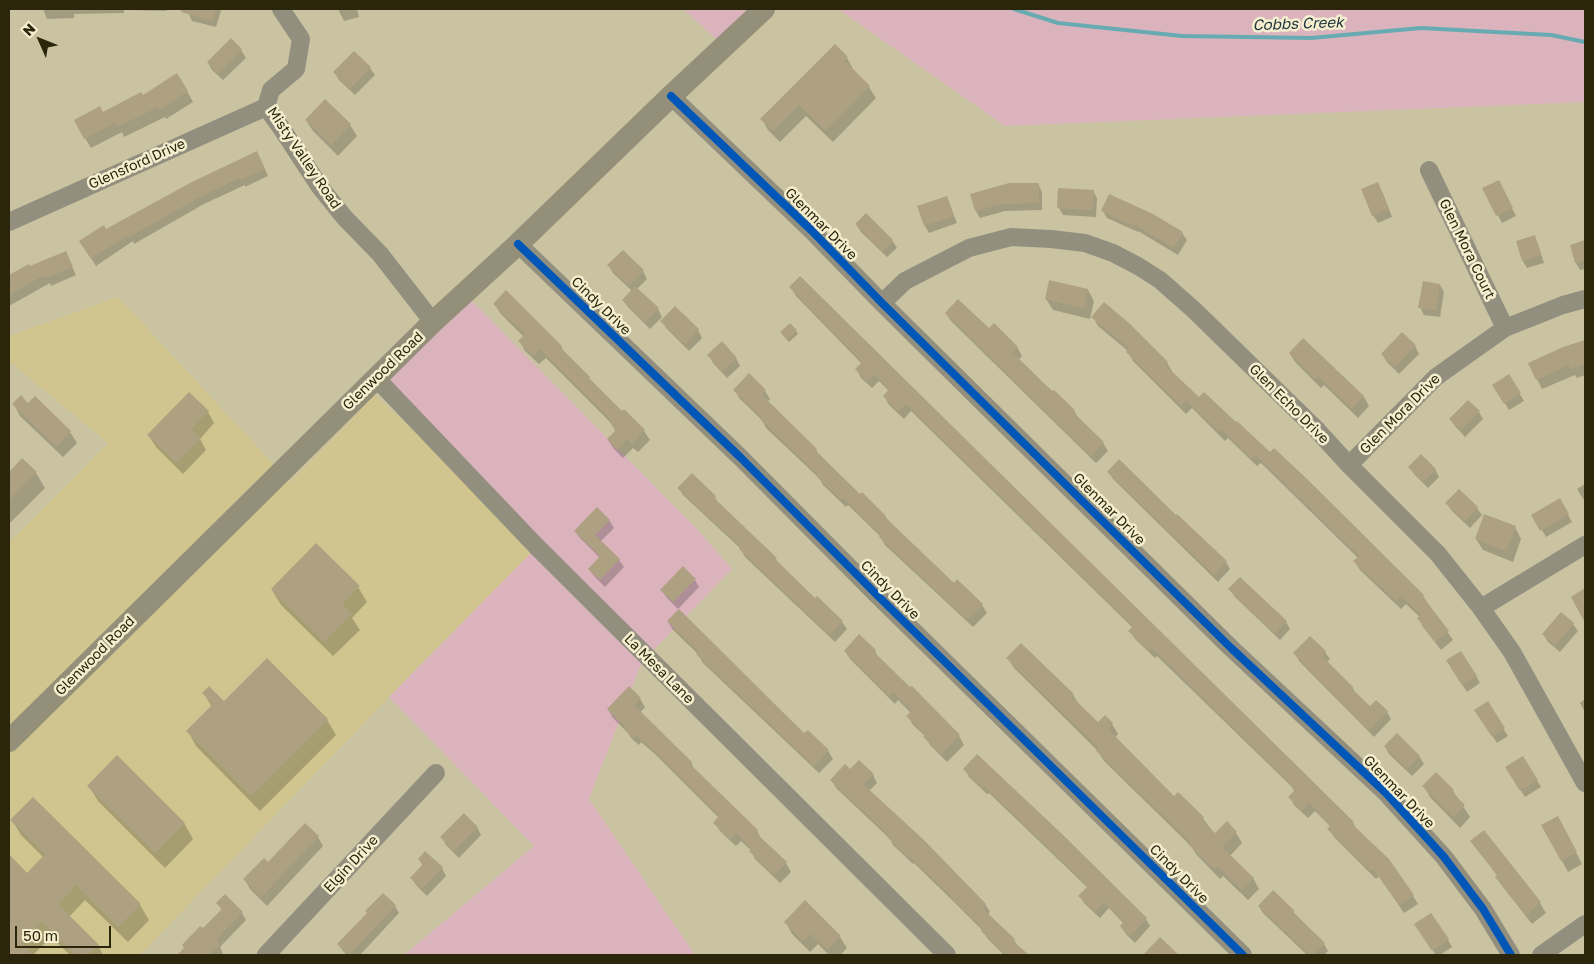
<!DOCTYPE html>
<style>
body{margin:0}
#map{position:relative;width:1594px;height:964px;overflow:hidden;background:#cac3a1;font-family:"Golos Text",sans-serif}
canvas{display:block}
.frame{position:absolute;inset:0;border:10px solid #2a250b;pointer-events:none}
.north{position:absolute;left:15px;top:15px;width:50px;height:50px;-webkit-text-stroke:4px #f5efd0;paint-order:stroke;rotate:314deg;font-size:14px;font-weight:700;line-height:20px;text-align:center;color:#2a250b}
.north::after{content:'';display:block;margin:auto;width:18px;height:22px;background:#2a250b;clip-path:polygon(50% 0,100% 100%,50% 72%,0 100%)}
.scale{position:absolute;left:15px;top:926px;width:96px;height:22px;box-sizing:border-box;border:2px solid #2a250b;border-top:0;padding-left:6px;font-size:15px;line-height:18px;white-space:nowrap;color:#2a250b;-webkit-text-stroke:4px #f5efd0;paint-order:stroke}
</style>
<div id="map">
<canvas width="1594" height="964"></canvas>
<div class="frame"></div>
<div class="north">N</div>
<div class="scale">50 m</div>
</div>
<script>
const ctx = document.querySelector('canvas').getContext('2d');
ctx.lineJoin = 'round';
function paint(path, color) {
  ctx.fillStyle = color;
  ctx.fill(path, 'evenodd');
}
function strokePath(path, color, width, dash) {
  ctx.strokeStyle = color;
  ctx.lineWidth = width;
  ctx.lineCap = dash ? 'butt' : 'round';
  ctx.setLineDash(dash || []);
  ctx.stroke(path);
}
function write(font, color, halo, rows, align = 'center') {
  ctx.font = font + ' "Golos Text",sans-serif';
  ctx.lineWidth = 5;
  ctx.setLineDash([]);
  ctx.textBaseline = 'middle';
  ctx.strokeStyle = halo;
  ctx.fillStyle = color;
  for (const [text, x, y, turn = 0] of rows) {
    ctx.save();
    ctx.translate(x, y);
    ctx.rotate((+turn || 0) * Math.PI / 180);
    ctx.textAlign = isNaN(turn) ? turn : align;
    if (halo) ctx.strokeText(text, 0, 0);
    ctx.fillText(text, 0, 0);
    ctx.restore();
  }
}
paint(new Path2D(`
 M118,297L290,482L375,395L537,547L389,697L140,955H9V543L108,443L9,361V336Z`), '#d0c58e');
paint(new Path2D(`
 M683,9H761L724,46Z
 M838,9H1585V102L1005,126Z
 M471,300L696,528L732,569L642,662L589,799L695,955H404L534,846L389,697L537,547L382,380Z`), '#dab3bd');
paint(new Path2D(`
 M43,9H167V11L124,10V13L74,14V18L47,19Z
 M189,9H220L221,11L216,27L192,21L188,13Z
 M338,9H357L359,17L344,21Z
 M231,40L241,50L246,58L223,80L212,70L208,63Z
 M354,52L370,68L375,75L355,95L339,80L335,72Z
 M847,58L853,69L869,87L876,98L833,142L806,116L780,142L768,130L762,119Z
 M187,91L193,102L166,119L165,117L124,137L122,132L91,148L85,138L103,113L142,97Z
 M306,120L350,125L357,136L338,156L313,131Z
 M257,152L268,176L245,187V185L204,204L134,244L133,241L96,266L85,249L105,230Z
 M1038,184L1042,192V210L1005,211L980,218L976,211L972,195Z
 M1484,188L1502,189L1516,216L1502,223Z
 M1093,191L1097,198L1096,217L1063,215L1059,208Z
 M1382,191L1392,217L1378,223L1373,215Z
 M947,197L957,223L929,233L925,226Z
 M1103,211L1182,233L1187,240L1178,255L1138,231V232L1107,218Z
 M856,224L892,240L897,248L887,257L861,232Z
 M1534,237L1538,244L1544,263L1527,268L1523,261L1517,242Z
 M1585,242V269L1580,270L1576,263L1571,245Z
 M623,251L643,271L647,279L637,289L658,309L662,317L650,329L628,307L623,300L632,291L613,273L609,266Z
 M65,252L76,275L51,286L50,283L9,306V276L28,265L29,267Z
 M1440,285L1444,292L1440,317L1424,315L1420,307Z
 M791,287L1353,823L1357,830L1413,896L1418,904L1404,913L1379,876L1376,879L1334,837L1329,829L1331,827L1315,811L1308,818L1294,805L1290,797L1295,792L1291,786L1157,656L1155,658L1135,639L1130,631L1133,628L911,411L904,419L889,405L884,396L889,391L879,381L872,388L861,378L857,370L862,364L796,296Z
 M1088,290L1094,301L1090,319L1053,310L1046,299Z
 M495,304L561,346L564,352L589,378L594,385L622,412L624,411L644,431L650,440L638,452L633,448L623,458L614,449L608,440L616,432L611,423L546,358L539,364L525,351L520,341L524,337L500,313Z
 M675,307L698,330L702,338L689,351L666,328L662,321Z
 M946,313L989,330L1017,347L1022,356L1018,360L1074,411L1079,419L1103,443L1108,451L1096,463L951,321Z
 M1093,317L1129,324L1167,363L1172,371L1171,373L1199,399L1304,478L1423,596L1453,640L1441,650L1423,627L1419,619L1420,617L1406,604L1401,609L1360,570L1355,562L1358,558L1261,463L1257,466L1228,438L1225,441L1192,408L1186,414L1133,361L1128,351L1098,326Z
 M796,331L798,334L789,342L781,333Z
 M1402,334L1415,346L1419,354L1399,374L1387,362L1382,354Z
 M1303,340L1364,397L1369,406L1358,418L1324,385L1321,388L1296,363L1290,354Z
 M1585,342V375L1577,378L1575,375L1542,389L1537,379L1564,348Z
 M709,355L736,358L740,366L727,378L713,363Z
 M749,375L765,391L770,399L767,402L816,450L820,457L860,496L885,516L889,522L954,584L982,605L987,613L973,627L885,545L880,536L848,505L846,507L823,485L820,479L766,428L762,420L739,398L735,390Z
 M1509,376L1524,401L1509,410L1494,385Z
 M35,398L70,432L77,443L63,457L20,416L14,404L28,405Z
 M208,412L214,423L200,439L206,450L183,474L156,447L149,436Z
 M1479,412L1483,419L1465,437L1455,426L1450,419Z
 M22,460L36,473L45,488L9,524V473Z
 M1409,467L1435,469L1439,477L1428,488L1414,474Z
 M1109,472L1176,517L1177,515L1226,562L1230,569L1218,582L1113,479Z
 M1585,484V502L1577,489Z
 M679,488L715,497L718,503L776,559L779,565L815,599L817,597L842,622L847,629L835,642L745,557L741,549L683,495Z
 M1459,490L1477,508L1482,515L1470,528L1451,510L1447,503Z
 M1560,500L1572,522L1546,537L1533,515Z
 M609,520L614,528L600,542L619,560L624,567L605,587L594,576L589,569L600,558L580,538L575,531Z
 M1515,527L1521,539L1513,562L1483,550L1476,539Z
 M695,580L699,587L678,609L666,597L662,590Z
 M358,587L367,602L352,618L360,630L333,656L281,605L272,590Z
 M1230,589L1286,622L1290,629L1280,640L1234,596Z
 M668,622L804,735L828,751L833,759L819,773L703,663L698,654L673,630Z
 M1573,624L1578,631L1560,652L1548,642L1544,635Z
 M1310,637L1325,652L1330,659L1327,662L1352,687L1357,695L1370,708L1387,712L1391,719L1374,737L1299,661L1295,653Z
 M1021,644L1073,695L1080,706L1098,724H1112L1118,734L1115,738L1174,798L1202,817L1215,835L1227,823L1236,833L1242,843L1230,856L1253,878L1259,889L1248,900L1223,876L1220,879L1196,854L1191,846L1104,761L1097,750L1014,668L1008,658Z
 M845,651H875L880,661L959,736L964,745L947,762L930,745L925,736L913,725L908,716L911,713L898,700L895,704L850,659Z
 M267,660L327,720L336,735L260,811L196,746L188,731L212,707L204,694L224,703Z
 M1451,668L1476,676L1480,683L1467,692Z
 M640,699L645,707L640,713L691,762L695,771L757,831L762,840L786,863L791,872L780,883L755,859L751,850L741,841L736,846L720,831L715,823L719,818L655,754L641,742L639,745L632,739L628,733L613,718L608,709Z
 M1585,699V712L1580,703Z
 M1487,703L1508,736L1497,743L1480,717Z
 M1385,746L1419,756L1424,764L1412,776L1389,754Z
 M1523,758L1541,787L1525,797L1507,768Z
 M965,769L1146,919L1150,926L1135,943L1126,934L1121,927L1124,924L1109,908L1100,918L1084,903L1080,896L1088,888L989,793L987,794L969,777Z
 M850,771L873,775L877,783L869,791L985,904L990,912L988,914L1014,940L1018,947L1027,955H1004L988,939L983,931L953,901L914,863L913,864L893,845L890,839L836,788L832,780Z
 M89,786L184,823L193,839L165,868L98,801Z
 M1424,786L1453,791L1470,817L1460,828L1430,797Z
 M33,799L140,905L149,920L128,942L85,900L69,917L98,945L103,955H70L51,937L33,955H9V898L10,896L9,895V856L27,875L44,858L21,835L12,820Z
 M477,827L481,835L459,858L446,845L442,838Z
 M1564,829L1582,864L1568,872L1562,861Z
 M1484,832L1540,903L1546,913L1532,924L1503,887L1498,877L1472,841Z
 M318,837L323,846L267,906L250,889L245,880L268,864Z
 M419,859L442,868L446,876L427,896L416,885L412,878L423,866Z
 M1273,891L1324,944L1328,951L1324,955H1307L1263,913L1259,906Z
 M218,903L242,913L246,920L220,947L223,953L221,955H179L222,911Z
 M395,906L399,913L360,955H347L343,951L338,944Z
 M786,922L840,937L847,948L840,955H829L818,944L810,952L792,934Z
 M1420,932L1448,940L1452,947L1440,955H1436Z`), '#0003');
strokePath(new Path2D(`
 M1014,9L1058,23L1182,36L1311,38L1421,28L1551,35L1585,42`), '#68aab2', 4);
paint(new Path2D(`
 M181,9H216L212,21L181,12Z
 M231,38L242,49L218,74L207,62Z
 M835,44L848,57L844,60L870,86L826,131L799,105L773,131L760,119Z
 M354,51L371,67L350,89L333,72Z
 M177,73L188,91L159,110L158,107L117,127L115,123L84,139L74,120L100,106L103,112L141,92L143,95Z
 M325,99L351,124L331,145L305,120Z
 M257,151L265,169L240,180L239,178L200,197L129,237L128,235L91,259L79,241L104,225L106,229L190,183Z
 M1499,180L1513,208L1496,216L1482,188Z
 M1378,182L1389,209L1372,216L1361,189Z
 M1009,183H1039V203L1001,204L975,211L970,194Z
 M1058,188L1094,190L1093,210L1057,208Z
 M1109,194L1153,214L1183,232L1174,248L1134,224V226L1101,211Z
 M947,196L954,216L924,226L917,206Z
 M866,213L893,240L883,251L855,224Z
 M1535,235L1541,255L1522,261L1516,241Z
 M1585,240V261L1575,263L1570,245Z
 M623,250L644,270L629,286L607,265Z
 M66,251L73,267L45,278L44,275L9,295V275L29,264L30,266Z
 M800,276L1354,822L1352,824L1389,859L1414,895L1399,905L1373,869L1371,871L1327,829L1331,825L1309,803L1302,811L1288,797L1295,790L1287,782L1288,781L1152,648L1149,651L1128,631L1133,626L906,404L898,411L883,396L889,389L874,374L867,381L855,369L862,362L789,287Z
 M1049,280L1088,289L1084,308L1045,299Z
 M1423,281L1440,284L1436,310L1418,308Z
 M635,286L659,308L645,322L622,300Z
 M506,290L562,346L560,347L590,377L589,378L622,411L624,409L645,430L632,444L627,439L617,450L607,439L616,430L610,423L612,421L540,349L533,356L518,341L525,334L493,304Z
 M958,299L989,328L994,323L1018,347L1012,352L1052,391L1054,390L1075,410L1073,412L1104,442L1091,456L945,313Z
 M1104,302L1129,323L1168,362L1165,365L1199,397L1204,392L1236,422L1237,421L1270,452L1274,448L1305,477L1424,595L1423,597L1449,631L1435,642L1417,618L1421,615L1401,596L1396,601L1353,561L1359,556L1256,455L1252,459L1222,430L1220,433L1186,400L1181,406L1126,352L1129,348L1091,317Z
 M675,306L699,329L685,345L660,321Z
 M790,323L797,330L787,340L780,332Z
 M1402,332L1416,345L1395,367L1381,354Z
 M1303,338L1364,396L1352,409L1318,376L1315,379L1289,353Z
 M1585,340V364L1570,369L1569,365L1536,380L1528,363L1563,347Z
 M722,341L737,358L722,371L707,355Z
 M749,373L766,390L762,395L817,449L816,451L860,494L862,492L886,516L885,517L954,583L957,579L983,604L967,620L879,537L881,535L843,498L841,500L817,477L818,475L760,419L762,418L733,390Z
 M1509,374L1521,393L1504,404L1492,385Z
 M189,392L209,411L191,429L201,438L176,463L147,435Z
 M21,395L28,403L35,396L71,431L56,447L12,404Z
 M1468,400L1480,411L1461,430L1449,419Z
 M1421,454L1436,469L1423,482L1408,467Z
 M22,458L37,472L9,500V472Z
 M1119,459L1176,515L1177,514L1227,561L1214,575L1107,472Z
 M692,473L716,496L714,498L777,558L775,559L815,598L817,596L843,621L830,635L739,549L741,547L677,488Z
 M1459,489L1478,507L1465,521L1445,503Z
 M1560,498L1569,514L1540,531L1531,515Z
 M597,507L610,520L595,535L620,559L600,580L588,569L600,556L574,531Z
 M1484,514L1516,526L1506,551L1475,539Z
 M316,543L360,586L342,604L352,614L324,642L271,589Z
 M683,566L696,579L673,602L660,590Z
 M1240,577L1287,621L1275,634L1228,589Z
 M1585,588V623L1571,597Z
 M679,609L804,733L808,730L829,750L814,766L696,654L699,652L667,621Z
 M1561,612L1574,623L1555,646L1542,634Z
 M859,634L876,650L874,652L910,687L912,686L960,735L941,754L923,737L925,735L906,716L912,711L893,692L889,696L844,651Z
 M1310,636L1326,651L1322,656L1353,687L1352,689L1370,706L1376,700L1388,711L1369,731L1293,653Z
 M1021,643L1074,694L1072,697L1098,722L1105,715L1113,723L1108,729L1174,796L1178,792L1204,817L1201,819L1215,833L1227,821L1237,832L1222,847L1254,878L1242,890L1217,866L1214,869L1188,844L1190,842L1096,751L1099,748L1006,658Z
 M1461,651L1477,676L1462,685L1446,660Z
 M267,658L328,719L251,796L186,731L213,704L202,693L209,686L224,701Z
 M629,686L641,698L634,705L692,762L690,764L758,830L756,833L787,862L774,875L749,851L751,848L736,833L730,839L713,823L719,816L649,746L636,735L633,738L626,730L627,729L607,709Z
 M1488,701L1505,728L1492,737L1474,710Z
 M1397,733L1420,756L1407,769L1384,746Z
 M977,754L1060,832L1147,918L1130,936L1120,926L1124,922L1104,902L1095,911L1078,896L1088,886L984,786L982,788L963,769Z
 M117,755L185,823L155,853L87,786Z
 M1523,756L1538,780L1520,791L1505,767Z
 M859,760L874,774L863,784L924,840L986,904L982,908L1015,939L1013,941L1029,955H1006L981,931L983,929L950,897L951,896L909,856L908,857L887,837L889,836L830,780L845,764L850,769Z
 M1436,772L1454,790L1452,792L1465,805L1453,817L1422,786Z
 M33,797L141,904L118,927L76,885L58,904L99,945L88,955H75L42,922L21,943L33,955H9V854L27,873L45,854L10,820Z
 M464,813L478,827L454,851L440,837Z
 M1558,816L1577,852L1561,861L1541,825Z
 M305,823L319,836L261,897L243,879L264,858L268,862Z
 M1484,830L1541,902L1526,915L1495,877L1497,875L1470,841Z
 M425,851L443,867L422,889L410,878L423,864L418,859Z
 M1273,890L1295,911L1293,912L1325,943L1313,955H1310L1258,906Z
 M383,893L396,905L349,955L337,944L367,913L365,911Z
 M225,894L243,912L216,940L220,944L209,955H177L184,948L182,945L200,926L203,928L222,909L216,903Z
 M805,900L841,936L827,950L811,934L803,941L784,922Z
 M1431,913L1449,939L1432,951L1414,924Z
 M1160,937L1179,955H1143Z`), '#aea181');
strokePath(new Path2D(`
 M671,96L811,230L882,303L1230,647L1386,793L1444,857L1483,909L1511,955
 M266,107L282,129L320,187L344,217L380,254L433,322
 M266,107L271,90L296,69L301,39L281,9
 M1429,170L1505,328
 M9,222L266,107
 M518,244L740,457L877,595L1243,955
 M882,303L905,281L969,248L1011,237L1051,239L1085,243L1113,253L1138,266L1160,280L1194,310L1317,430L1349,465L1438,554L1481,608L1512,652L1585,783
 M376,378L537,547L947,955
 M1349,465L1436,377L1505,328L1563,305L1585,299
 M1481,608L1585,545
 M266,955L436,773
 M1541,955L1585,924`), '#938f7f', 18);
strokePath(new Path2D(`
 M9,741L433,322L518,244L671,96L764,9`), '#948f78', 22);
strokePath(new Path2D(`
 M671,96L811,230L882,303L1230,647L1386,793L1444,857L1483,909L1511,955
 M518,244L740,457L877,595L1243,955`), '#0057b8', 8);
write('14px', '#2a250b', '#f5efd0', [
 ["Misty Valley Road",304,158,56],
 ["Glensford Drive",137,164,-24],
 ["Glenmar Drive",821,224,45],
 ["Glen Mora Court",1467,249,64],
 ["Cindy Drive",601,306,44],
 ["Glenwood Road",383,371,-44],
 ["Glen Echo Drive",1289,404,45],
 ["Glen Mora Drive",1400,414,-45],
 ["Glenmar Drive",1109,509,45],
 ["Cindy Drive",890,590,45],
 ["Glenwood Road",95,656,-45],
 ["La Mesa Lane",659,669,45],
 ["Glenmar Drive",1399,792,46],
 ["Elgin Drive",351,864,-47],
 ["Cindy Drive",1179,874,45]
]);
write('italic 15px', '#20363d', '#f5efd0', [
 ["Cobbs Creek",1298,24,-2]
]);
</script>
